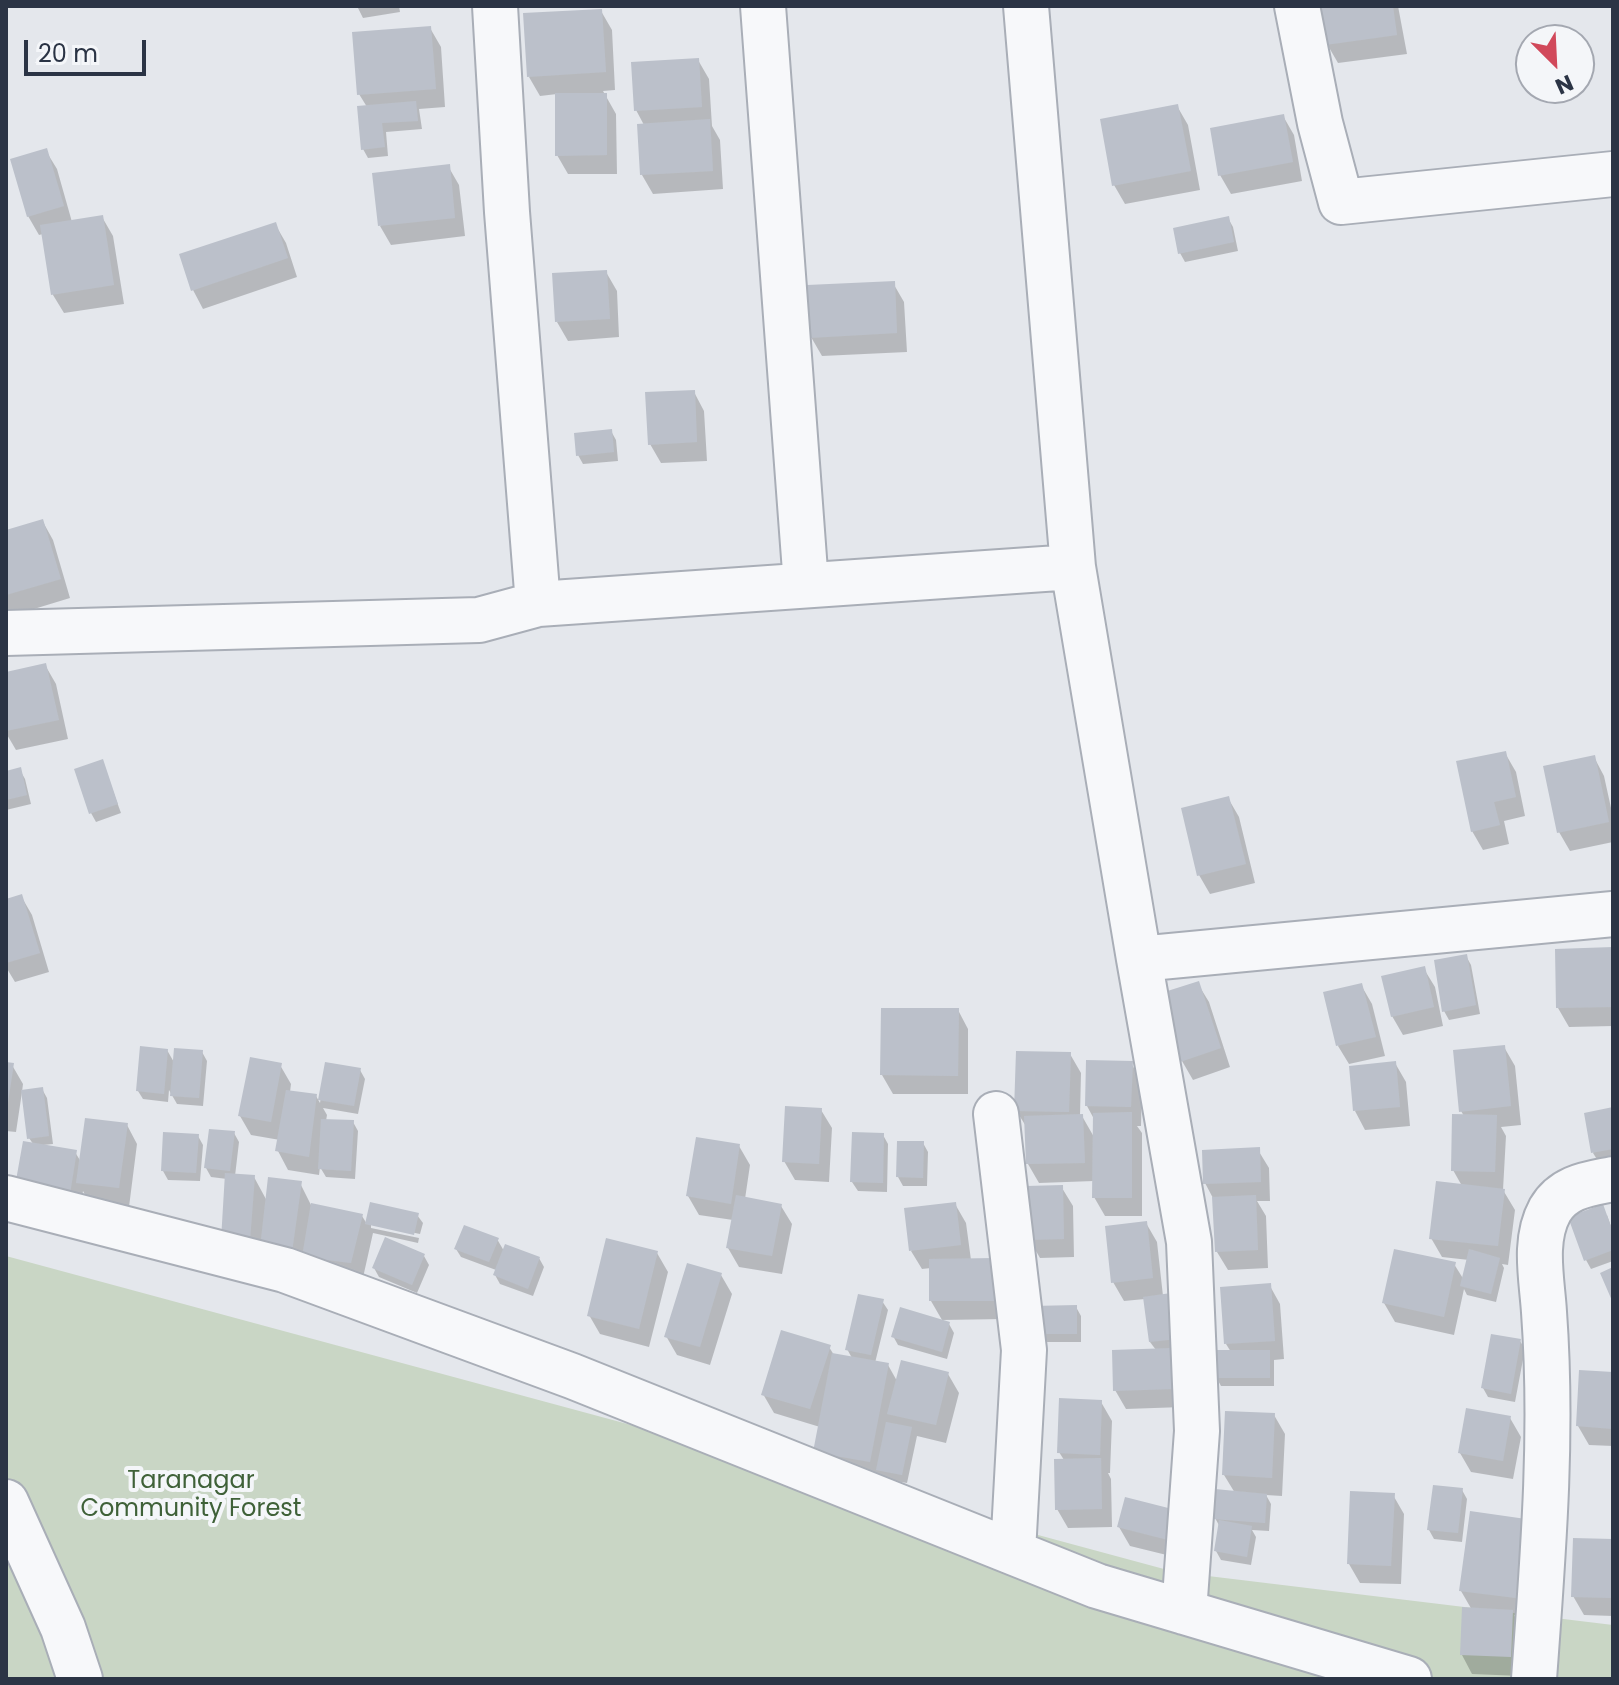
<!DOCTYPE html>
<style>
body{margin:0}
#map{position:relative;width:1619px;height:1685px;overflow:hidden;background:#e4e7ec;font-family:Poppins,sans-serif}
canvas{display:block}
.frame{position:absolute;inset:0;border:8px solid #2b3445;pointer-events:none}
.north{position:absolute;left:1515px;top:24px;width:80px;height:80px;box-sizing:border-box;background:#f4f6f9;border:2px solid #a4a8b1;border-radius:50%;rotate:156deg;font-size:22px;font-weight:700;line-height:32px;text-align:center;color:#2b3445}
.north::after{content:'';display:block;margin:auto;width:28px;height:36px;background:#d1495b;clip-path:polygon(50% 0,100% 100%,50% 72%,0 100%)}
.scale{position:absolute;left:24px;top:40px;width:122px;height:36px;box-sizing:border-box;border:4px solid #2b3445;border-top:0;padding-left:10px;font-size:24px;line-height:28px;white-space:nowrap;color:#2b3445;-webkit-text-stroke:6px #f4f6f9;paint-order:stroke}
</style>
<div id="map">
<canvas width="1619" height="1685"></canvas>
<div class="frame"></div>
<div class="north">N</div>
<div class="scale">20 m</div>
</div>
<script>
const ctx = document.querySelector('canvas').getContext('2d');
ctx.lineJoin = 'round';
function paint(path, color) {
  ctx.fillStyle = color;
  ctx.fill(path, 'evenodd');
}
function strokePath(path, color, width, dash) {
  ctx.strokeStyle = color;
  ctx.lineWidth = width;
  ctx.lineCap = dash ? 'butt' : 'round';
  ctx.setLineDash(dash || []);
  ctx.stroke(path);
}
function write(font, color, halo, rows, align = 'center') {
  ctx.font = font + ' Poppins,sans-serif';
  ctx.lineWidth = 8;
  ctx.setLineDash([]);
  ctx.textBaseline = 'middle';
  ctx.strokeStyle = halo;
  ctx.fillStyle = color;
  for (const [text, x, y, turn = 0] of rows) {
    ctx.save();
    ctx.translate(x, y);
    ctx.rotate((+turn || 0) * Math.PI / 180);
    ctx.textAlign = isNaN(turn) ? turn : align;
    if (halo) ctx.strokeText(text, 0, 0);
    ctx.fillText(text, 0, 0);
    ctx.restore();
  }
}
paint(new Path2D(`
 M6,1256L1175,1572L1613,1625V1679H6Z`), '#c9d6c5');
paint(new Path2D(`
 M357,6H399L400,12L363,18Z
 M1322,6H1398L1407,54L1338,63L1327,44Z
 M601,11L612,30L615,90L603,91L616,114L617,174H568L557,155V94L540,96L529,77Z
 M430,28L441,47L445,107L419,109L422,129L386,132L388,156L368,158L363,149L367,107L359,94Z
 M698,60L709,79L712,126L720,140L723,189L653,194L642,175L644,125L636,110Z
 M1177,106L1188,125L1200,190L1125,204L1114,185Z
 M1283,116L1294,135L1302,181L1231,194L1220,175Z
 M46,151L57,169L72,222L102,217L113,236L124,304L64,313L53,295L43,234L39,235L28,216Z
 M448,166L459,185L465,236L391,245L380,226Z
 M1228,218L1233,227L1238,251L1185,262L1180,253Z
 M275,224L286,243L297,277L203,309L193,290Z
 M606,272L617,291L619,337L568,341L557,322Z
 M893,283L904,302L907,352L822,356L811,337Z
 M694,392L704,411L707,461L661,463L650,444Z
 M611,431L616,440L618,461L583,464L578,455Z
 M43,522L53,540L70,598L11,616L6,608V532Z
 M45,665L56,684L68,739L16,750L6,733V674Z
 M1505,753L1516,772L1525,816L1504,821L1509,844L1483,850L1472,831Z
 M1594,757L1604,776L1613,817V842L1570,851L1559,832Z
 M102,761L121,813L96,822L91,813Z
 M20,770L25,779L31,804L6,810V773Z
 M1228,798L1239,817L1255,883L1210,894L1199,875Z
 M21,896L32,915L49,972L15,982L6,967V901Z
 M1613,951V1026L1569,1027L1558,1008Z
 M1466,956L1471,965L1480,1014L1449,1020L1444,1011Z
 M1424,969L1435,987L1443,1026L1403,1035L1392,1016Z
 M1198,984L1209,1002L1230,1067L1193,1080L1182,1061Z
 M1361,985L1372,1004L1385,1056L1349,1064L1338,1046Z
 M958,1010L968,1029V1094H893L882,1075Z
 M1504,1047L1515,1066L1521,1125L1501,1127L1506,1136L1503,1190L1515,1210L1508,1265L1502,1264L1504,1268L1496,1302L1467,1295L1464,1289L1454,1335L1395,1322L1384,1303L1454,1264L1464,1280L1469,1260L1442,1257L1431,1238L1462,1186L1453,1170L1464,1116L1461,1111Z
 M167,1050L175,1064L202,1052L207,1061L203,1106L177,1104L169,1090L168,1102L143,1099L138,1091Z
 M1070,1054L1081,1073L1080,1116H1082L1094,1137V1119L1087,1106L1131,1063L1142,1082L1141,1126H1137L1142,1133V1216H1105L1094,1197V1181L1039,1183L1028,1164L1027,1128L1016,1110Z
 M1395,1063L1406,1082L1410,1126L1365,1130L1355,1111Z
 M6,1064L12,1065L23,1084L22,1092L42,1089L47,1098L53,1144L43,1145L75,1152L81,1162L127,1125L137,1144L129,1207L89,1202L83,1191L80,1212L29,1138L22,1092L16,1132L6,1131Z
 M326,1064L360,1070L365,1079L358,1114L323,1108L327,1115L326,1121L353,1122L358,1131L355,1179L326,1177L320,1167L319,1175L288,1170L278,1151L280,1140L251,1135L240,1116L280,1065L291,1084L290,1092L316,1096L320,1103Z
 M1613,1109V1159L1598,1161L1593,1153Z
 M821,1110L832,1128L829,1182L795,1180L784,1161Z
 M234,1133L239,1142L235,1176L254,1177L267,1201L300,1183L311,1205L362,1216L367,1224L417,1215L423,1223L420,1234L371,1224V1228L419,1238L418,1243L373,1233L362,1282L234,1258L227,1179L211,1177L206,1168Z
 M883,1135L888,1144L887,1192L858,1191L852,1182Z
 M198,1136L203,1145L200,1181L168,1180L163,1171Z
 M923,1143L928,1152L927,1186H903L898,1177Z
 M739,1146L750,1165L745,1199L781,1206L792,1224L782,1274L739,1267L728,1248L733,1220L699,1215L688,1196Z
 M1258,1150L1269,1168L1270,1201H1257L1266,1216L1268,1268L1228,1270L1217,1252L1214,1200L1205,1183Z
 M1062,1188L1073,1206L1074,1257L1040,1258L1029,1239Z
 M955,1204L966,1223L971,1260L1004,1279V1319L942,1320L931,1301V1268L922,1269L911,1251Z
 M1607,1215L1613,1232V1261L1591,1269L1586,1260Z
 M1146,1223L1157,1242L1163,1296L1170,1295L1183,1407L1126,1409L1115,1390L1156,1350L1150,1342L1145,1299L1124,1301L1113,1282Z
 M497,1239L504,1251L539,1258L544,1267L533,1296L500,1284L495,1275L496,1270L461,1257L456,1249Z
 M657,1253L668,1272L649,1347L600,1334L589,1315Z
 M424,1256L429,1265L417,1293L379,1277L374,1268Z
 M721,1275L732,1294L710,1365L677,1355L666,1336Z
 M1270,1286L1280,1304L1284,1359L1274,1360V1386H1221L1216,1377L1231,1352L1226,1344Z
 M882,1301L888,1310L875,1363L888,1365L897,1381L948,1374L959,1393L946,1443L917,1436L907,1483L826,1470L820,1427L774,1413L763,1394L829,1347L834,1355L852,1358L847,1349Z
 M1076,1307L1081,1316V1342H1039L1034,1333Z
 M949,1324L954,1333L947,1359L898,1345L893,1336Z
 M1520,1341L1525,1349L1515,1402L1488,1397L1483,1388Z
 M1613,1374V1446L1589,1445L1578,1426Z
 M1101,1402L1112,1421L1110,1473H1108L1111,1479L1112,1527L1068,1528L1057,1509L1064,1460L1059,1452Z
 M1274,1415L1285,1434L1282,1496L1266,1495L1271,1504L1269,1531L1252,1530L1256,1537L1251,1565L1221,1560L1216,1551L1220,1527L1215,1518L1235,1493L1224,1475Z
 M1510,1418L1521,1437L1513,1479L1471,1472L1460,1453Z
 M1462,1490L1467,1499L1462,1542L1434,1539L1429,1530Z
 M1393,1495L1404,1514L1401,1584L1360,1583L1349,1564Z
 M1182,1513L1187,1560L1130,1546L1119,1527Z
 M1525,1521L1526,1617L1514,1615L1523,1631L1521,1676L1472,1674L1462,1655L1472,1610L1461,1591Z
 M1613,1541V1616L1584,1615L1573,1596Z`), '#0003');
paint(new Path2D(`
 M1320,6H1393L1397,35L1325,45Z
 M602,9L606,72L527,77L523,13Z
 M431,26L436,89L357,95L352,32Z
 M699,58L702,107L634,111L631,62Z
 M555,93H607V155L555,156Z
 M416,101L418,121L382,123L385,147L361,150L357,106Z
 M1178,104L1191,171L1112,186L1100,119Z
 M1284,114L1293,162L1218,176L1210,128Z
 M710,119L713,171L640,175L637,124Z
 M47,148L64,206L27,217L10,159Z
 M450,164L455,218L378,226L372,173Z
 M103,215L114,285L51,295L40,225Z
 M1229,216L1234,242L1178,254L1173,228Z
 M276,222L288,258L191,291L179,254Z
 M607,270L610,319L555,322L552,273Z
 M895,281L897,333L809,338L807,285Z
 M695,390L697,442L648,445L645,392Z
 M612,429L614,452L576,456L574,433Z
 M43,519L61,579L6,595V530Z
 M46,663L59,720L6,731V672Z
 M1506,751L1516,797L1494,802L1500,825L1471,832L1456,761Z
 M1595,755L1609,822L1557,833L1543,766Z
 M103,759L118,804L89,814L74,769Z
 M21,767L27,795L6,800V771Z
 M1229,796L1246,864L1197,876L1181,808Z
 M22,894L40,953L6,963V899Z
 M1613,947V1007L1556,1008L1555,949Z
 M1467,954L1476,1005L1442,1012L1434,960Z
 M1425,966L1434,1007L1391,1017L1381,976Z
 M1199,981L1221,1048L1180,1062L1158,994Z
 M1362,983L1376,1037L1336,1046L1323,992Z
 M881,1008H959L958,1076L880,1075Z
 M1505,1045L1511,1106L1459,1112L1453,1050Z
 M140,1046L168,1049L164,1094L136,1091Z
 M174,1048L203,1050L199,1098L170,1096Z
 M1016,1051L1071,1052L1069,1112L1014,1111Z
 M250,1057L282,1063L271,1122L238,1116Z
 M1086,1060L1133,1061L1131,1107L1085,1106Z
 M1396,1061L1400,1107L1353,1111L1349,1066Z
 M6,1062L14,1063L8,1102H6Z
 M325,1062L361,1068L354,1106L318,1100Z
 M43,1087L49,1136L27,1139L21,1090Z
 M286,1090L317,1094L309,1157L275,1151Z
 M785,1106L822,1108L819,1164L782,1162Z
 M1613,1107V1149L1591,1153L1584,1113Z
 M1132,1112V1198H1092L1093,1113Z
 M1083,1114L1085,1163L1026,1164L1024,1116Z
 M1452,1114L1497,1115L1495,1172L1451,1171Z
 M85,1118L128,1123L119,1188L76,1183Z
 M321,1119L354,1120L351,1171L318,1169Z
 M209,1129L235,1131L230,1171L204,1168Z
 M163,1132L199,1134L196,1173L161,1171Z
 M852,1132L884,1133L883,1183L850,1182Z
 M696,1137L740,1144L731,1204L686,1196Z
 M23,1141L77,1150L70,1194L15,1186Z
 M897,1141H924L923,1178L896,1177Z
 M1260,1147L1261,1182L1203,1184L1202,1150Z
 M225,1173L255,1175L250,1241L221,1240Z
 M268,1177L302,1181L292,1252L260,1248Z
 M1436,1181L1505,1189L1498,1246L1429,1239Z
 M1063,1185L1064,1239L1027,1240L1026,1186Z
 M736,1195L782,1204L772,1256L726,1248Z
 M1256,1195L1258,1250L1215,1252L1212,1197Z
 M370,1202L419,1213L414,1235L365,1224Z
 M956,1202L961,1245L909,1251L904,1208Z
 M311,1203L363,1214L351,1263L302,1257Z
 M1603,1204L1613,1232V1250L1584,1261L1568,1217Z
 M1147,1221L1153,1278L1111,1283L1105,1226Z
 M464,1225L499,1238L489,1262L454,1249Z
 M385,1237L425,1254L412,1285L372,1268Z
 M606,1238L658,1251L639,1329L587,1316Z
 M505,1244L540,1257L528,1289L493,1275Z
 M1394,1249L1456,1262L1444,1317L1382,1303Z
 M1469,1249L1500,1258L1491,1294L1460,1286Z
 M994,1258V1301H929V1259Z
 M687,1263L722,1273L700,1347L664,1337Z
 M1613,1267V1303L1600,1273Z
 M1271,1283L1275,1341L1224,1344L1220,1287Z
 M1171,1293L1177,1339L1149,1342L1143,1297Z
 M858,1294L884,1299L871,1355L845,1350Z
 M1077,1305V1334H1032V1306Z
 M900,1307L950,1322L942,1352L891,1337Z
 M781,1330L831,1345L810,1409L761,1395Z
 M1491,1334L1521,1339L1511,1394L1481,1388Z
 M1172,1348L1173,1389L1113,1391L1112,1350Z
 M1215,1350H1270V1378H1214Z
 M832,1353L889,1363L870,1462L813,1452Z
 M901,1360L949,1372L936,1425L887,1414Z
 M1579,1370L1613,1372V1429L1576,1426Z
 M1059,1398L1102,1400L1100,1455L1057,1453Z
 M1466,1408L1511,1416L1503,1461L1458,1453Z
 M1225,1411L1275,1413L1272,1478L1222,1475Z
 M886,1422L912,1427L902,1475L876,1470Z
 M1101,1458L1102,1509L1055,1510L1054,1459Z
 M1433,1485L1463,1488L1458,1533L1427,1530Z
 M1215,1489L1267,1494L1265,1523L1213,1519Z
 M1350,1491L1395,1493L1391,1566L1347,1564Z
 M1125,1497L1184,1512L1176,1542L1117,1527Z
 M1470,1511L1526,1519L1516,1598L1459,1591Z
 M1219,1520L1252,1526L1247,1557L1214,1551Z
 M1573,1538L1613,1539V1598L1571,1597Z
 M1462,1607L1513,1610L1511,1657L1460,1655Z`), '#bbc0ca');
const street = new Path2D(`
 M495,6L507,212L538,604
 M763,6L806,585
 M1026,6L1073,567
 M1297,6L1320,123L1341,202L1613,174
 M6,633L479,620L538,604L1073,567L1139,959L1613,914
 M1139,959L1189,1242L1197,1431L1184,1612
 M996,1114L1024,1350L1013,1552
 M6,1198L285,1270L572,1376L1097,1586L1409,1679
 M6,1502L63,1628L80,1679
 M1534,1679C1543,1556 1553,1435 1544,1312C1542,1279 1533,1241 1550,1210C1564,1186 1589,1184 1613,1179`);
strokePath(street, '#a9aeb7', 48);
strokePath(street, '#f7f8fa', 44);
write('24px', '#3f6138', '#f4f6f9', [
 ["Taranagar",191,1482],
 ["Community Forest",191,1510]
]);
</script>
